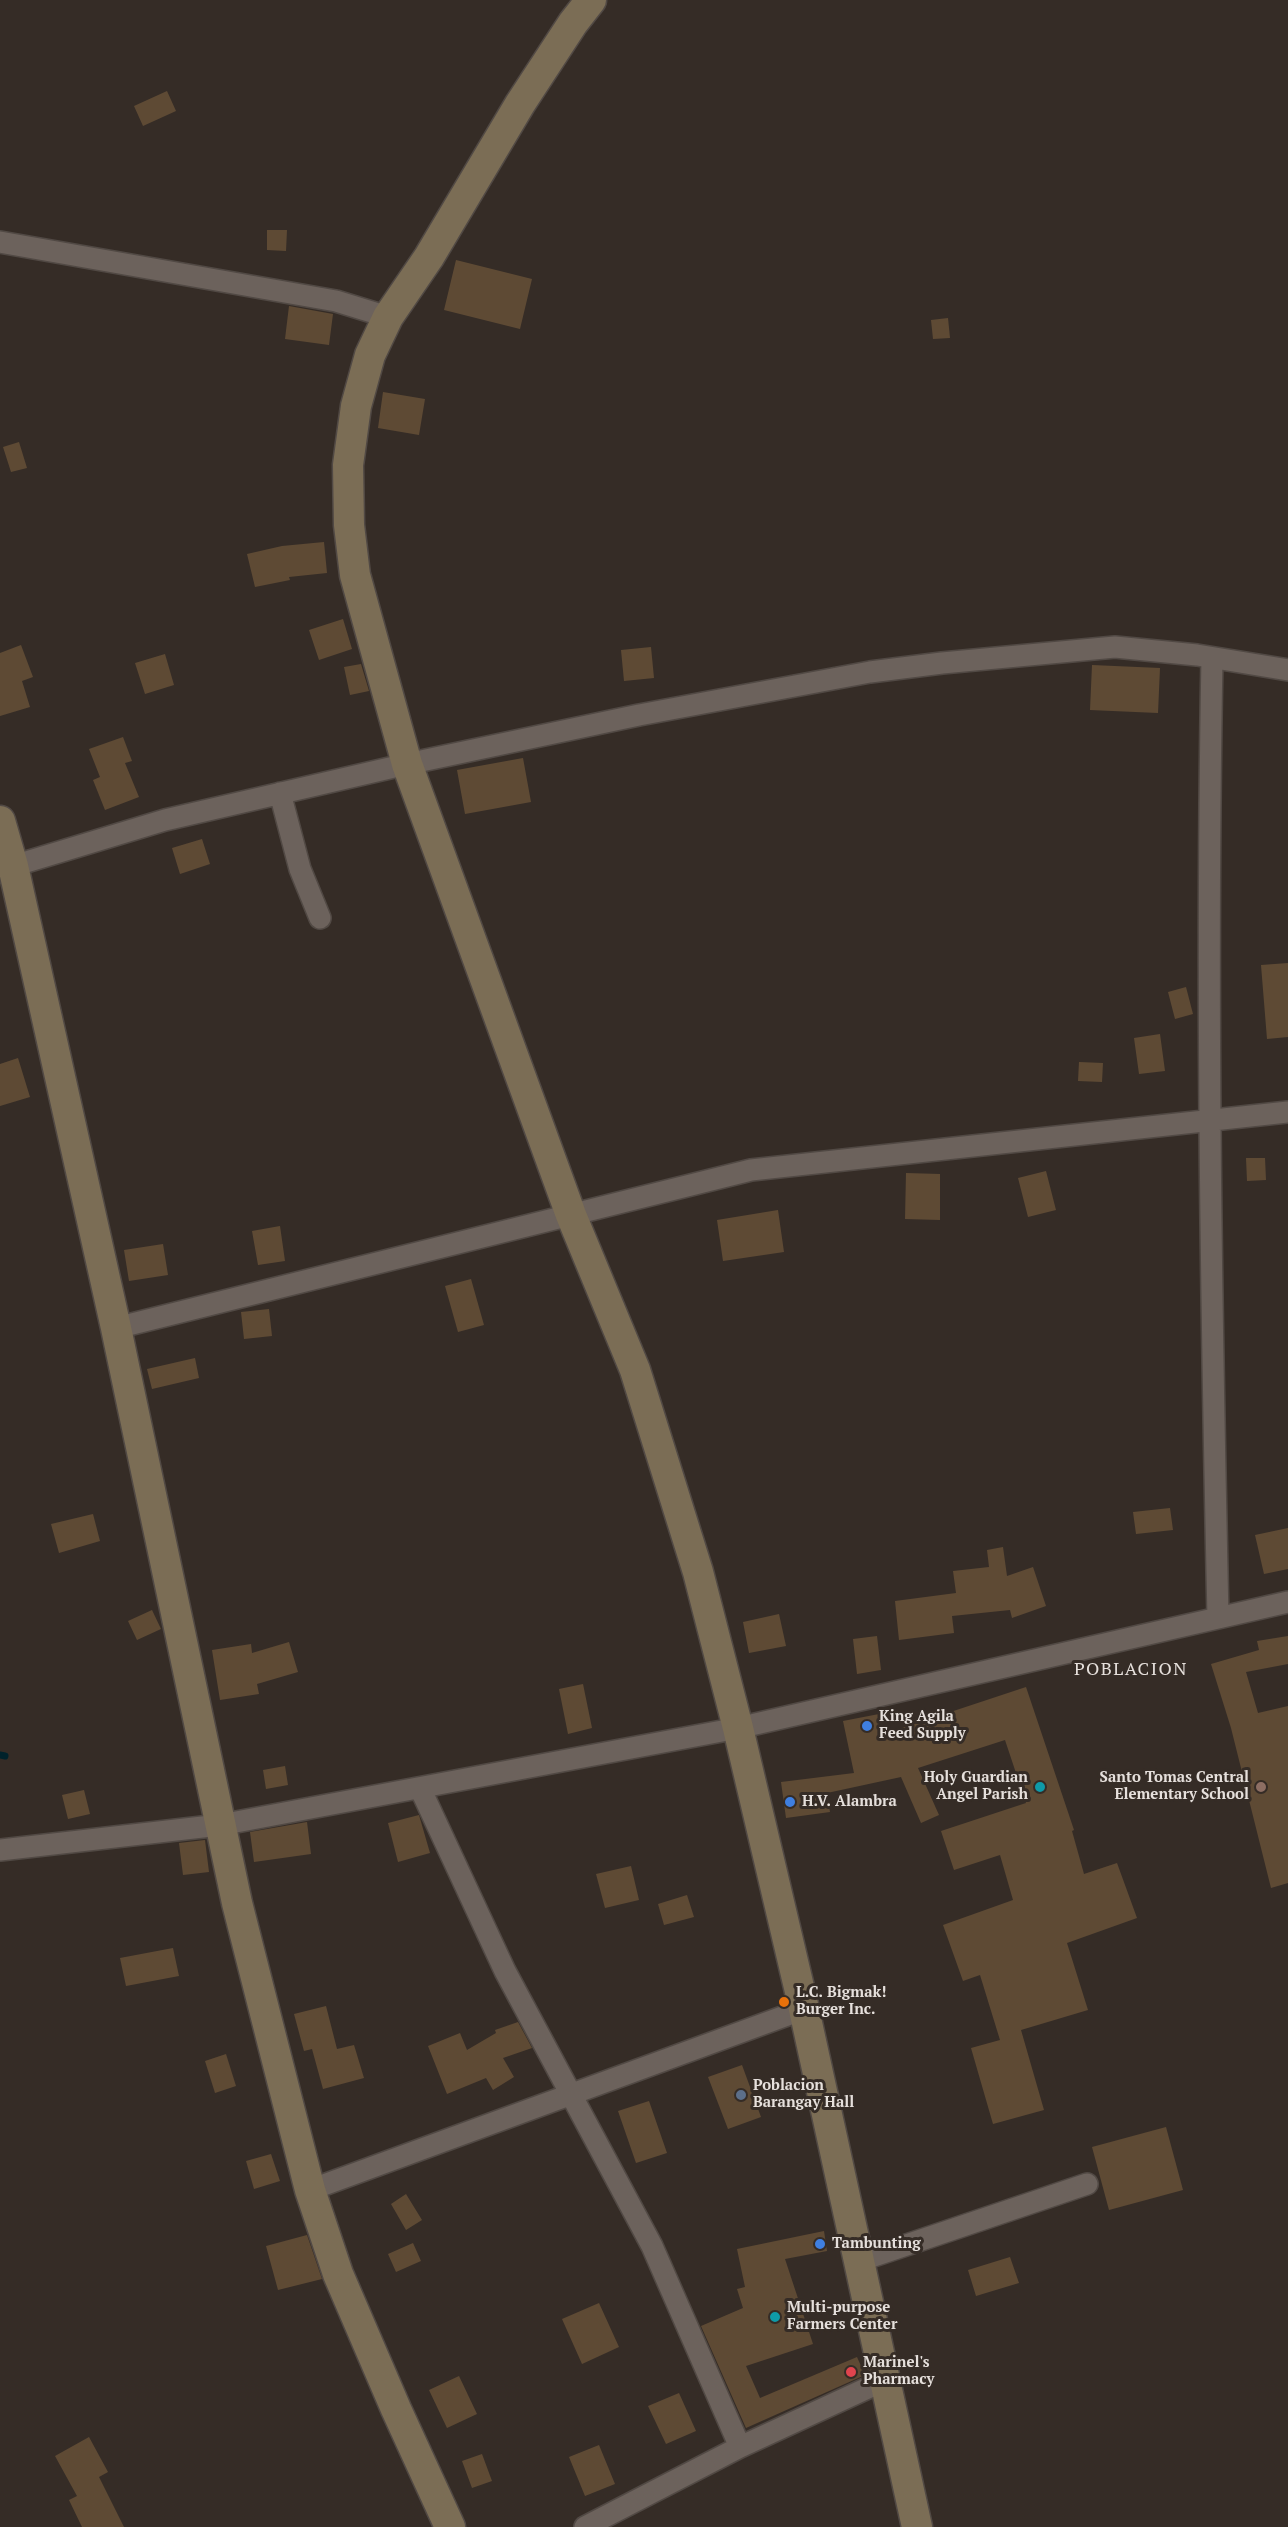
<!DOCTYPE html>
<style>
body{margin:0}
canvas{display:block;background:#352c26}
</style>
<canvas width="1288" height="2527"></canvas>
<script>
const ctx = document.querySelector('canvas').getContext('2d');
ctx.lineJoin = 'round';
function strokePath(path, color, width, dash) {
  ctx.strokeStyle = color;
  ctx.lineWidth = width;
  ctx.lineCap = dash ? 'butt' : 'round';
  ctx.setLineDash(dash || []);
  ctx.stroke(path);
}
function paint(path, color) {
  ctx.fillStyle = color;
  ctx.fill(path, 'evenodd');
}
function write(font, color, halo, rows, align = 'center') {
  ctx.font = font + ' "PT Serif",serif';
  ctx.lineWidth = 6;
  ctx.setLineDash([]);
  ctx.textBaseline = 'middle';
  ctx.strokeStyle = halo;
  ctx.fillStyle = color;
  for (const [text, x, y, turn = 0] of rows) {
    ctx.save();
    ctx.translate(x, y);
    ctx.rotate((+turn || 0) * Math.PI / 180);
    ctx.textAlign = isNaN(turn) ? turn : align;
    if (halo) ctx.strokeText(text, 0, 0);
    ctx.fillText(text, 0, 0);
    ctx.restore();
  }
}
strokePath(new Path2D(`
 M0,1755L5,1756`), '#00222b', 7);
paint(new Path2D(`
 M167,91L176,111L143,126L134,106Z
 M267,230H287L286,251L267,250Z
 M456,260L532,279L520,329L444,310Z
 M289,306L333,314L329,345L285,339Z
 M948,318L950,338L933,339L931,320Z
 M383,392L425,399L419,435L378,428Z
 M19,442L27,468L11,472L3,447Z
 M324,542L327,573L289,577L290,580L255,587L247,554L282,546Z
 M343,619L352,649L319,660L309,630Z
 M21,645L33,677L22,681L30,707L0,716V653Z
 M651,647L654,678L624,681L621,650Z
 M165,654L174,685L145,694L135,663Z
 M361,664L369,691L350,695L344,667Z
 M1092,665L1160,668L1158,713L1090,710Z
 M123,737L132,761L125,763L139,797L105,810L93,780L100,777L89,749Z
 M523,758L531,802L465,814L457,770Z
 M202,839L210,864L180,874L172,848Z
 M1288,963V1037L1267,1039L1261,965Z
 M1186,987L1193,1014L1175,1019L1168,992Z
 M1160,1034L1165,1071L1139,1074L1134,1038Z
 M18,1058L30,1097L0,1106V1064Z
 M1079,1062L1103,1063L1102,1082L1078,1081Z
 M1246,1158H1265L1266,1180L1247,1181Z
 M1046,1171L1056,1210L1028,1217L1018,1178Z
 M906,1173L940,1174V1220L905,1219Z
 M778,1210L784,1252L723,1261L717,1220Z
 M280,1226L285,1261L258,1265L252,1231Z
 M163,1244L168,1275L129,1281L124,1250Z
 M471,1279L484,1325L458,1332L445,1286Z
 M269,1309L272,1336L244,1339L241,1312Z
 M195,1358L199,1378L152,1389L147,1369Z
 M1170,1508L1173,1530L1136,1534L1133,1512Z
 M93,1514L100,1541L59,1553L51,1524Z
 M1288,1528V1569L1264,1574L1255,1535Z
 M1003,1547L1007,1576L1033,1567L1046,1606L1012,1618L1010,1610L952,1616L954,1633L899,1640L895,1601L956,1593L953,1571L989,1567L987,1550Z
 M152,1610L161,1629L137,1640L128,1621Z
 M779,1614L786,1646L749,1653L743,1622Z
 M877,1636L881,1670L857,1674L853,1639Z
 M1288,1636V1664L1246,1672L1258,1713L1288,1706V1883L1271,1888L1231,1728L1211,1664L1259,1650L1257,1641Z
 M289,1642L298,1672L257,1684L259,1694L220,1700L212,1650L251,1644L252,1653Z
 M583,1684L592,1728L568,1734L559,1689Z
 M1026,1687L1074,1830L1072,1831L1084,1874L1117,1863L1137,1918L1067,1943L1088,2010L1021,2030L1044,2110L993,2124L971,2048L1000,2040L980,1975L963,1981L943,1925L1013,1900L1000,1855L954,1870L941,1831L1026,1803L1005,1740L918,1768L939,1815L921,1823L901,1777L827,1793L830,1812L786,1818L781,1782L854,1773L843,1721L879,1714L884,1734Z
 M285,1766L288,1785L266,1789L263,1770Z
 M84,1790L90,1814L68,1819L62,1795Z
 M419,1815L430,1853L398,1862L388,1823Z
 M307,1822L311,1854L254,1862L250,1832Z
 M205,1840L209,1872L183,1875L179,1843Z
 M631,1866L639,1900L605,1908L596,1874Z
 M687,1895L694,1917L664,1925L658,1904Z
 M173,1948L179,1976L126,1986L120,1958Z
 M326,2006L337,2049L354,2045L364,2078L323,2089L312,2049L304,2051L294,2014Z
 M518,2022L532,2048L503,2058L514,2077L493,2090L486,2078L447,2094L428,2046L460,2033L467,2050L496,2033L495,2030Z
 M226,2054L236,2086L215,2093L205,2061Z
 M742,2065L761,2117L728,2129L708,2077Z
 M649,2101L667,2153L636,2163L618,2111Z
 M1166,2127L1183,2190L1109,2210L1092,2147Z
 M271,2154L280,2181L254,2189L246,2161Z
 M406,2194L422,2220L406,2230L391,2204Z
 M824,2231L827,2251L785,2259L813,2344L746,2366L760,2398L857,2357L865,2375L746,2428L701,2326L743,2308L737,2289L745,2287L737,2249Z
 M307,2235L322,2279L278,2290L266,2246Z
 M413,2243L421,2261L396,2272L388,2254Z
 M1010,2257L1019,2283L976,2296L968,2270Z
 M599,2303L619,2347L582,2364L562,2319Z
 M459,2376L477,2414L447,2428L429,2390Z
 M679,2393L696,2431L666,2444L648,2406Z
 M89,2437L108,2472L99,2477L124,2527H82L69,2500L77,2496L55,2456Z
 M599,2445L615,2484L585,2496L569,2457Z
 M482,2454L492,2481L472,2488L462,2461Z`), '#5e4a34');
const street = new Path2D(`
 M0,242L336,301L388,317
 M1212,658C1206,978 1211,1298 1218,1618
 M280,793L300,869L320,918
 M13,866L165,820L407,764L639,715L870,672L942,663L1115,647L1197,655L1288,670
 M116,1328L751,1170L1288,1112
 M420,1788L505,1971L652,2246L740,2447
 M0,1850L220,1825L738,1728L1288,1602
 M310,2190L804,2009
 M859,2261L1087,2184
 M585,2527L740,2447L885,2380`);
const secondary = new Path2D(`
 M591,0L573,23L520,104L429,257L388,317L370,355L356,406L348,465L349,525L355,575L407,764L571,1215L635,1370L698,1572L738,1728L802,2000L917,2527
 M0,821L13,866L116,1328L237,1903L310,2190L338,2274L396,2409L450,2527`);
strokePath(street, '#514944', 24);
strokePath(secondary, '#514944', 33);
strokePath(street, '#6c625c', 21);
strokePath(secondary, '#7b6d55', 30);
for (const [x, y, r, color] of [
 [867,1726,6,"#3f7fe0"],
 [1040,1787,6,"#0f9aa8"],
 [1261,1787,6,"#8d6e63"],
 [790,1802,6,"#3f7fe0"],
 [784,2002,6,"#e8710a"],
 [741,2095,6,"#5c6f8a"],
 [820,2244,6,"#3f7fe0"],
 [775,2317,6,"#0f9aa8"],
 [851,2372,6,"#e0444e"]
]) {
  const dot = new Path2D();
  dot.arc(x, y, r, 0, 2 * Math.PI);
  ctx.fillStyle = color;
  ctx.fill(dot);
  strokePath(dot, '#352c26', 2);
}
write('bold 15px', '#e6e0dc', '#352c26', [
 ["King Agila",879,1717],
 ["Feed Supply",879,1734],
 ["Holy Guardian",1028,1778,"right"],
 ["Angel Parish",1028,1795,"right"],
 ["Santo Tomas Central",1249,1778,"right"],
 ["Elementary School",1249,1795,"right"],
 ["H.V. Alambra",802,1802],
 ["L.C. Bigmak!",796,1993],
 ["Burger Inc.",796,2010],
 ["Poblacion",753,2086],
 ["Barangay Hall",753,2103],
 ["Tambunting",832,2244],
 ["Multi-purpose",787,2308],
 ["Farmers Center",787,2325],
 ["Marinel's",863,2363],
 ["Pharmacy",863,2380]
], 'left');
ctx.letterSpacing = '1.5px';
write('18px', '#e6e0dc', '#352c26', [
 ["POBLACION",1131,1670]
]);
ctx.letterSpacing = '0px';
</script>
